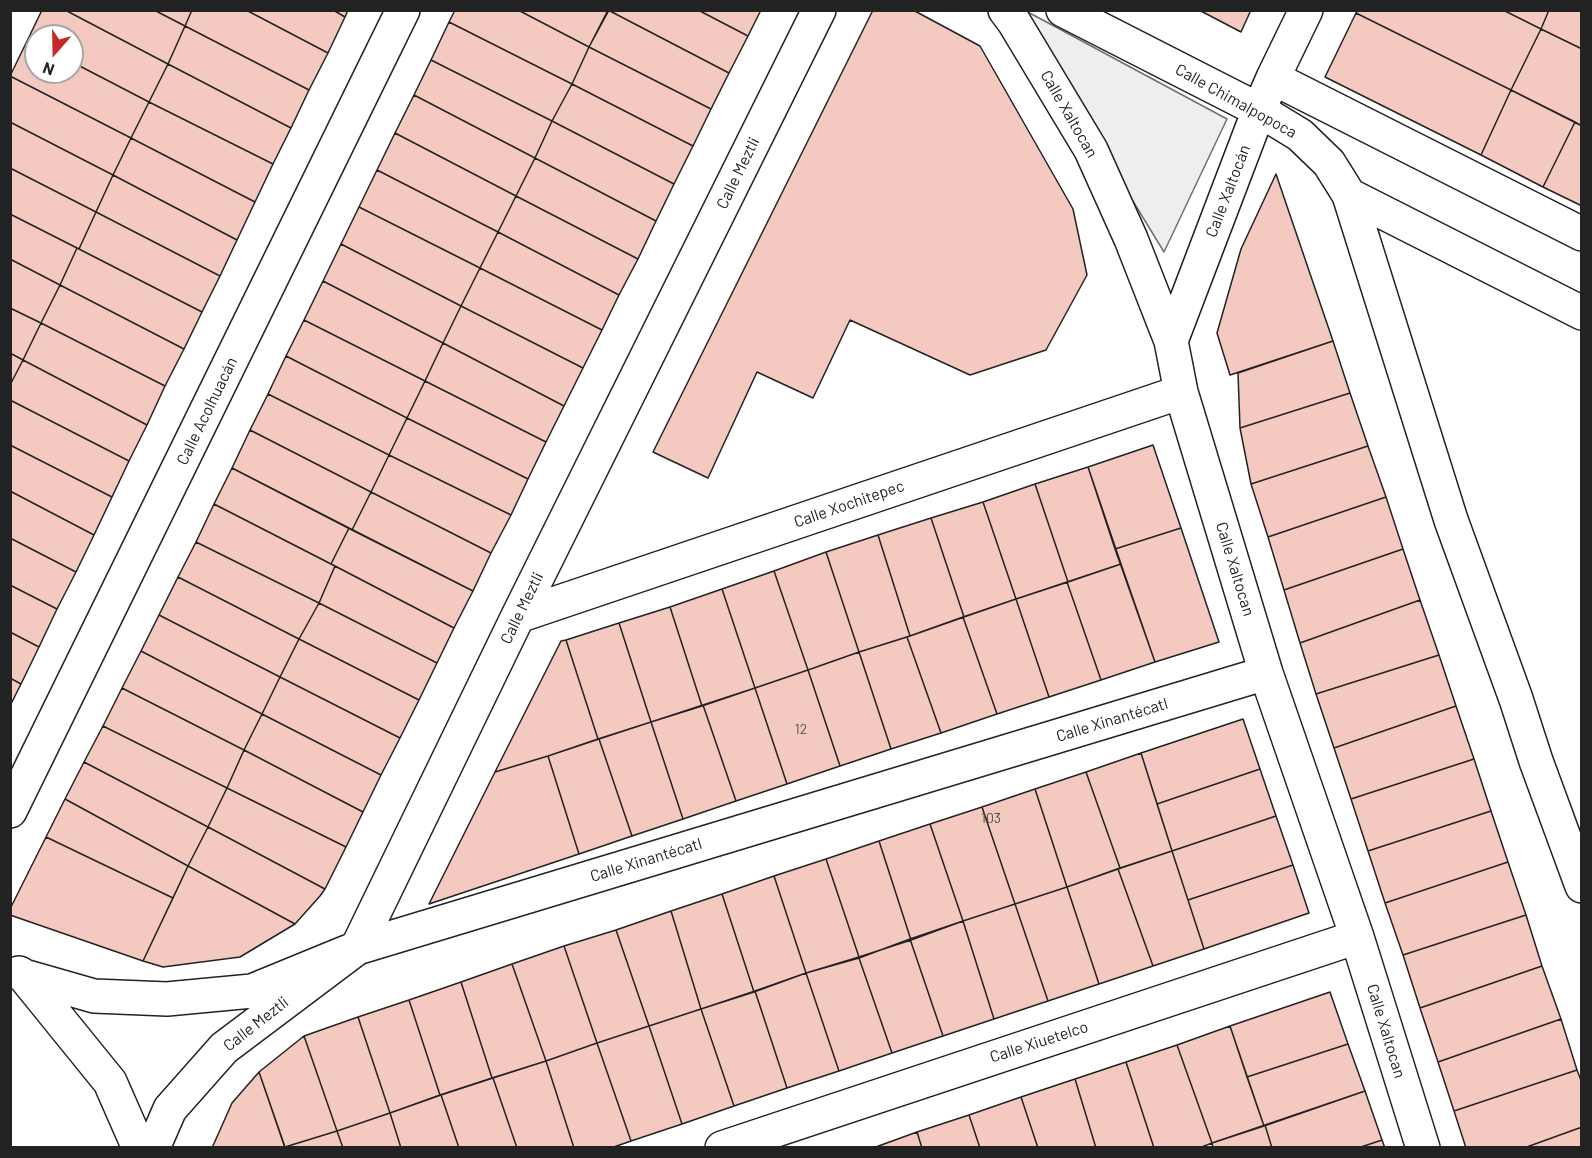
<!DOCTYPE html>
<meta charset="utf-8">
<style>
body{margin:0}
#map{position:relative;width:1592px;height:1158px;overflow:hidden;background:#fff;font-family:Barlow,sans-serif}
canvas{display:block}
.frame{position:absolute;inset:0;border:12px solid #222;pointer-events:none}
.north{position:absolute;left:24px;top:24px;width:60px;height:60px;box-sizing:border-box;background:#fff;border:2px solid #a7a7a7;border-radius:50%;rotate:200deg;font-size:16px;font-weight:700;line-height:24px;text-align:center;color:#222}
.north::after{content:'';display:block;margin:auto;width:21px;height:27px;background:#c62828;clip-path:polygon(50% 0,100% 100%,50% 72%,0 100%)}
</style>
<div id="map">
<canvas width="1592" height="1158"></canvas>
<div class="frame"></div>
<div class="north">N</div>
</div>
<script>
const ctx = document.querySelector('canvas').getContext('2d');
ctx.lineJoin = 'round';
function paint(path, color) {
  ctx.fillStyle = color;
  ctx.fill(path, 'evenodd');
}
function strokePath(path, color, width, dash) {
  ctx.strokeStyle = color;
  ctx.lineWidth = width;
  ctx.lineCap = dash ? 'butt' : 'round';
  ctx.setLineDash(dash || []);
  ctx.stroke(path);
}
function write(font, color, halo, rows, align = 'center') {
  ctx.font = font + ' Barlow,sans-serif';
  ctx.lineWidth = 4.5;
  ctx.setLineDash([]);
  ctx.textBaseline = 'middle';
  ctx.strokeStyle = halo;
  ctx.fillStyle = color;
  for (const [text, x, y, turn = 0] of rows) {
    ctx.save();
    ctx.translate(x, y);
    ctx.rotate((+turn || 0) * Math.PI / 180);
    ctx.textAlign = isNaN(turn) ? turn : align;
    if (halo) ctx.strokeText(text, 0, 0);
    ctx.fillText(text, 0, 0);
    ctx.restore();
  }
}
const green = new Path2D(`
 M1017,11H1026L1227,119L1164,252Z`);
paint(green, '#eee');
strokePath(green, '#6f6f6f', 1.5);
const building = new Path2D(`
 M42,10H65L168,64L149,102L72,62V36H36V43L28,39Z
 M65,10H154L185,26L168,64Z
 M154,10H192L185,26Z
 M192,10H246L328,53L309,90L185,26Z
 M246,10H333L345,17L328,53Z
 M333,10H348L345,17Z
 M455,10H518L589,47L572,84L449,22Z
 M518,10H605L608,12L589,47Z
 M608,10H698L748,36L729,73Z
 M608,10L729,73L711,109L589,47Z
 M698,10H761L748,36Z
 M873,10H913L980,46L1073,209L1087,275L1046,350L970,375L850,320L813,398L757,372L708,478L653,452Z
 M1199,10H1251L1241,32Z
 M1357,10H1503L1541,29L1511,90L1356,13Z
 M1503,10H1549L1541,29Z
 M1549,10H1582V49L1541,29Z
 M1356,13L1511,90L1481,155L1325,77Z
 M449,22L572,84L552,121L431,60Z
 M185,26L309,90L291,128L168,64Z
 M1541,29L1582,49V126L1511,90Z
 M28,39L36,43V72H72V62L149,102L131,138L10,76Z
 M589,47L711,109L693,146L572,84Z
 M431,60L552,121L535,158L414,95Z
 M168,64L291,128L273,164L149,102Z
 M10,76L131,138L113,175L10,122Z
 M572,84L693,146L674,184L552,121Z
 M1511,90L1575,122L1543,187L1481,155Z
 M414,95L535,158L516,196L395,133Z
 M149,102L273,164L255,202L131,138Z
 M552,121L674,184L656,221L535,158Z
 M10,122L113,175L96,212L10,168Z
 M1575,122L1582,126V206L1543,187Z
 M395,133L516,196L498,232L377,170Z
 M131,138L255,202L237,240L113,175Z
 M535,158L656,221L638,259L516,196Z
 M10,168L96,212L79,249L10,214Z
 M377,170L498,232L480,268L359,207Z
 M1276,174L1333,341L1230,375L1217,333L1241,249Z
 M113,175L237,240L220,276L96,212Z
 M516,196L638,259L619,295L498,232Z
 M359,207L480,268L461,306L341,244Z
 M96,212L220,276L202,312L79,249Z
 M10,214L77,248L60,285L10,259Z
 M498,232L619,295L602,330L480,268Z
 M341,244L461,306L443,343L323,281Z
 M77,248L202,312L184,349L60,285Z
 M10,259L60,285L41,323L10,308Z
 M480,268L602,330L583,368L461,306Z
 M323,281L443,343L425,381L304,320Z
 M60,285L184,349L165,386L41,323Z
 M461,306L583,368L564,406L443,343Z
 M10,308L41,323L23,360L10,353Z
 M304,320L425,381L407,418L286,356Z
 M41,323L165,386L147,425L23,360Z
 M1333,341L1350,393L1240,428L1238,373Z
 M443,343L564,406L546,442L425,381Z
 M10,353L23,360L10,385Z
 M286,356L407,418L389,455L268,394Z
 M23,360L147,425L129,461L10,400V385Z
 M425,381L546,442L528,479L407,418Z
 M1350,393L1368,446L1251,484L1240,428Z
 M268,394L389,455L371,492L250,430Z
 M10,400L129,461L112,497L10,445Z
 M407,418L528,479L511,515L389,455Z
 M250,430L371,492L352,530L232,468Z
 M10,445L112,497L94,535L10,491Z
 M1153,445L1181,528L1115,549L1088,467Z
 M1368,446L1386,497L1268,537L1251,484Z
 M389,455L511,515L491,553L371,492Z
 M1088,467L1121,564L1068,582L1035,484Z
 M232,468L349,528L331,564L214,504Z
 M1035,484L1068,582L1016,599L983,502Z
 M10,491L94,535L76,572L10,538Z
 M371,492L491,553L473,591L352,530Z
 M1386,497L1403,549L1284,590L1268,537Z
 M983,502L1016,599L964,617L931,518Z
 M214,504L335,566L319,603L196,542Z
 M931,518L964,617L910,636L878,535Z
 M349,528L473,591L454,628L331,564Z
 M1181,528L1219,642L1155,662L1115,549Z
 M878,535L910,636L859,652L826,552Z
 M10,538L76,572L57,609L10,585Z
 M196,542L319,603L299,639L178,577Z
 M1403,549L1420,600L1300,643L1284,590Z
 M826,552L859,652L808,670L774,571Z
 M1121,564L1155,662L1101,680L1067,582Z
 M335,566L454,628L437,663L319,603Z
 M774,571L808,670L755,688L722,589Z
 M178,577L299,639L280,677L159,615Z
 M1067,582L1101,680L1049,697L1016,599Z
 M10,585L57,609L39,647L10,632Z
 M722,589L755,688L702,706L670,607Z
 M1016,599L1049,697L997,714L963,617Z
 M1420,600L1439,655L1316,694L1300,643Z
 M319,603L437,663L419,700L299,639Z
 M670,607L702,706L651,722L619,623Z
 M159,615L280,677L262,714L141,651Z
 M963,617L997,714L941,733L907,637Z
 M619,623L651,722L598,739L566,640Z
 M10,632L39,647L21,684L10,678Z
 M907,637L941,733L891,749L859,652Z
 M299,639L419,700L400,738L280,677Z
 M566,640L598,739L548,756L495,772L561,641Z
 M141,651L262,714L244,750L122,688Z
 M859,652L891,749L840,766L808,670Z
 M1439,655L1456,706L1334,748L1316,694Z
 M808,670L840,766L787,784L755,688Z
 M280,677L400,738L381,775L262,714Z
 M10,678L21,684L10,706Z
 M122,688L244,750L227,788L103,726Z
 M755,688L787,784L736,801L703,705Z
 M703,705L736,801L683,819L651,722Z
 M1456,706L1474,759L1351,799L1334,748Z
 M262,714L381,775L363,812L244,750Z
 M1243,719L1260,769L1157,804L1141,753Z
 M651,722L683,819L632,836L599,739Z
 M103,726L227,788L208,827L84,762Z
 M599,739L632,836L579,854L548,756Z
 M244,750L363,812L346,847L227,788Z
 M1141,753L1172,851L1120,868L1086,772Z
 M548,756L579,854L429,904L495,772Z
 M1474,759L1491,811L1368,851L1351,799Z
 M84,762L208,827L188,866L65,799Z
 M1260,769L1276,816L1172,851L1157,804Z
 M1086,772L1120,868L1067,887L1035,789Z
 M227,788L346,847L325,889L208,827Z
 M1035,789L1067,887L1015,904L982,807Z
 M65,799L188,866L173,898L46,837Z
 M982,807L1015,904L963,921L930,824Z
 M1491,811L1508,862L1385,903L1368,851Z
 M1276,816L1293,865L1188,900L1172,851Z
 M930,824L963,921L911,940L879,841Z
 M208,827L325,889L320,896L295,924L188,866Z
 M46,837L173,898L143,961L10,915V909Z
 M879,841L911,940L859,957L826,859Z
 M1172,851L1204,949L1153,966L1118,869Z
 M826,859L859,957L806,973L774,876Z
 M1508,862L1526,915L1403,955L1385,903Z
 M1293,865L1309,913L1204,949L1188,900Z
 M188,866L295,924L240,957L163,967L143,961Z
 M1118,869L1153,966L1099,984L1067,887Z
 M774,876L806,973L754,992L722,894Z
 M1067,887L1099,984L1048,1001L1015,904Z
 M722,894L754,992L701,1009L671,911Z
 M1015,904L1048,1001L994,1019L963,921Z
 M671,911L701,1009L649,1026L616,930Z
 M1526,915L1542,966L1420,1008L1403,955Z
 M963,921L994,1019L943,1036L910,939Z
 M616,930L649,1026L597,1043L564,946Z
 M910,939L943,1036L892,1053L859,958Z
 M564,946L597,1043L546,1061L512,964Z
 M859,958L892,1053L839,1071L806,973Z
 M512,964L546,1061L492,1078L461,982Z
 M1542,966L1561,1019L1438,1062L1420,1008Z
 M806,973L839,1071L787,1088L755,991Z
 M461,982L492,1078L440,1095L409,1000Z
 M755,991L787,1088L734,1106L701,1009Z
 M1330,992L1348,1044L1247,1077L1230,1026Z
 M409,1000L440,1095L390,1113L358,1017Z
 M701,1009L734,1106L682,1124L649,1026Z
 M358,1017L390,1113L337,1131L304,1036Z
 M1561,1019L1577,1070L1454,1111L1438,1062Z
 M649,1026L682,1124L631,1141L597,1043Z
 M1230,1026L1264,1126L1212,1143L1177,1045Z
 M304,1036L337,1131L285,1147L259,1072Z
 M597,1043L631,1141L611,1148H574L546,1061Z
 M1348,1044L1365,1091L1264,1126L1247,1077Z
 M1177,1045L1212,1143L1199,1148H1154L1126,1062Z
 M546,1061L574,1148H517L493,1078Z
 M1126,1062L1154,1148H1096L1075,1079Z
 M1577,1070L1582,1083V1127L1524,1148H1466L1454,1111Z
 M259,1072L285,1148H212L232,1103Z
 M493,1078L517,1148H459L441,1095Z
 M1075,1079L1096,1148H1038L1021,1097Z
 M1365,1091L1382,1140L1358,1148H1272L1265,1125Z
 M441,1095L459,1148H401L390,1113Z
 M1021,1097L1038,1148H980L969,1115Z
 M390,1113L401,1148H343L337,1131Z
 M969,1115L980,1148H922L917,1132Z
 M1265,1125L1272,1148H1213L1212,1143Z
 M1582,1127V1148H1524Z
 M337,1131L343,1148L285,1147Z
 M917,1132L922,1148H873Z
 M1382,1140L1385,1148H1358Z`);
paint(building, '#f3c9c0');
strokePath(building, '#222', 1.5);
const minor = new Path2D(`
 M1005,10L1014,22L1091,150L1131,239L1171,341L1181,392L1266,673L1357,937L1423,1148
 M1063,10L1259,110L1300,135L1329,163L1349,195L1582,313
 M1273,78L1582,234
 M1349,195L1451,520L1516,699L1536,761L1582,886
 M1171,341L1259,110L1273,78L1306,10
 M518,616L1181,392
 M10,811L403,10
 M19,973L24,976L110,1082L139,1148
 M24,976L94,996L167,999L252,991L357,948L1266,673
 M153,1148L170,1109L224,1048L357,948L518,616L819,10
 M722,1148L1357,937`);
strokePath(minor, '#222', 36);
strokePath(minor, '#fff', 33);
write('14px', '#564c4a', null, [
 ["12",801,729],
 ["103",991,818]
]);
write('16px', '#222', '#fff', [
 ["Calle Chimalpopoca",1236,101,29],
 ["Calle Xaltocan",1069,114,60],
 ["Calle Meztli",738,173,-64],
 ["Calle Xaltocán",1228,191,-69],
 ["Calle Acolhuacán",207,411,-64],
 ["Calle Xochitepec",849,504,-19],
 ["Calle Xaltocan",1235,569,73],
 ["Calle Meztli",522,608,-64],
 ["Calle Xinantécatl",1112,720,-17],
 ["Calle Xinantécatl",646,860,-17],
 ["Calle Meztli",256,1024,-38],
 ["Calle Xaltocan",1386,1031,73],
 ["Calle Xiuetelco",1039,1042,-18]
]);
</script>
